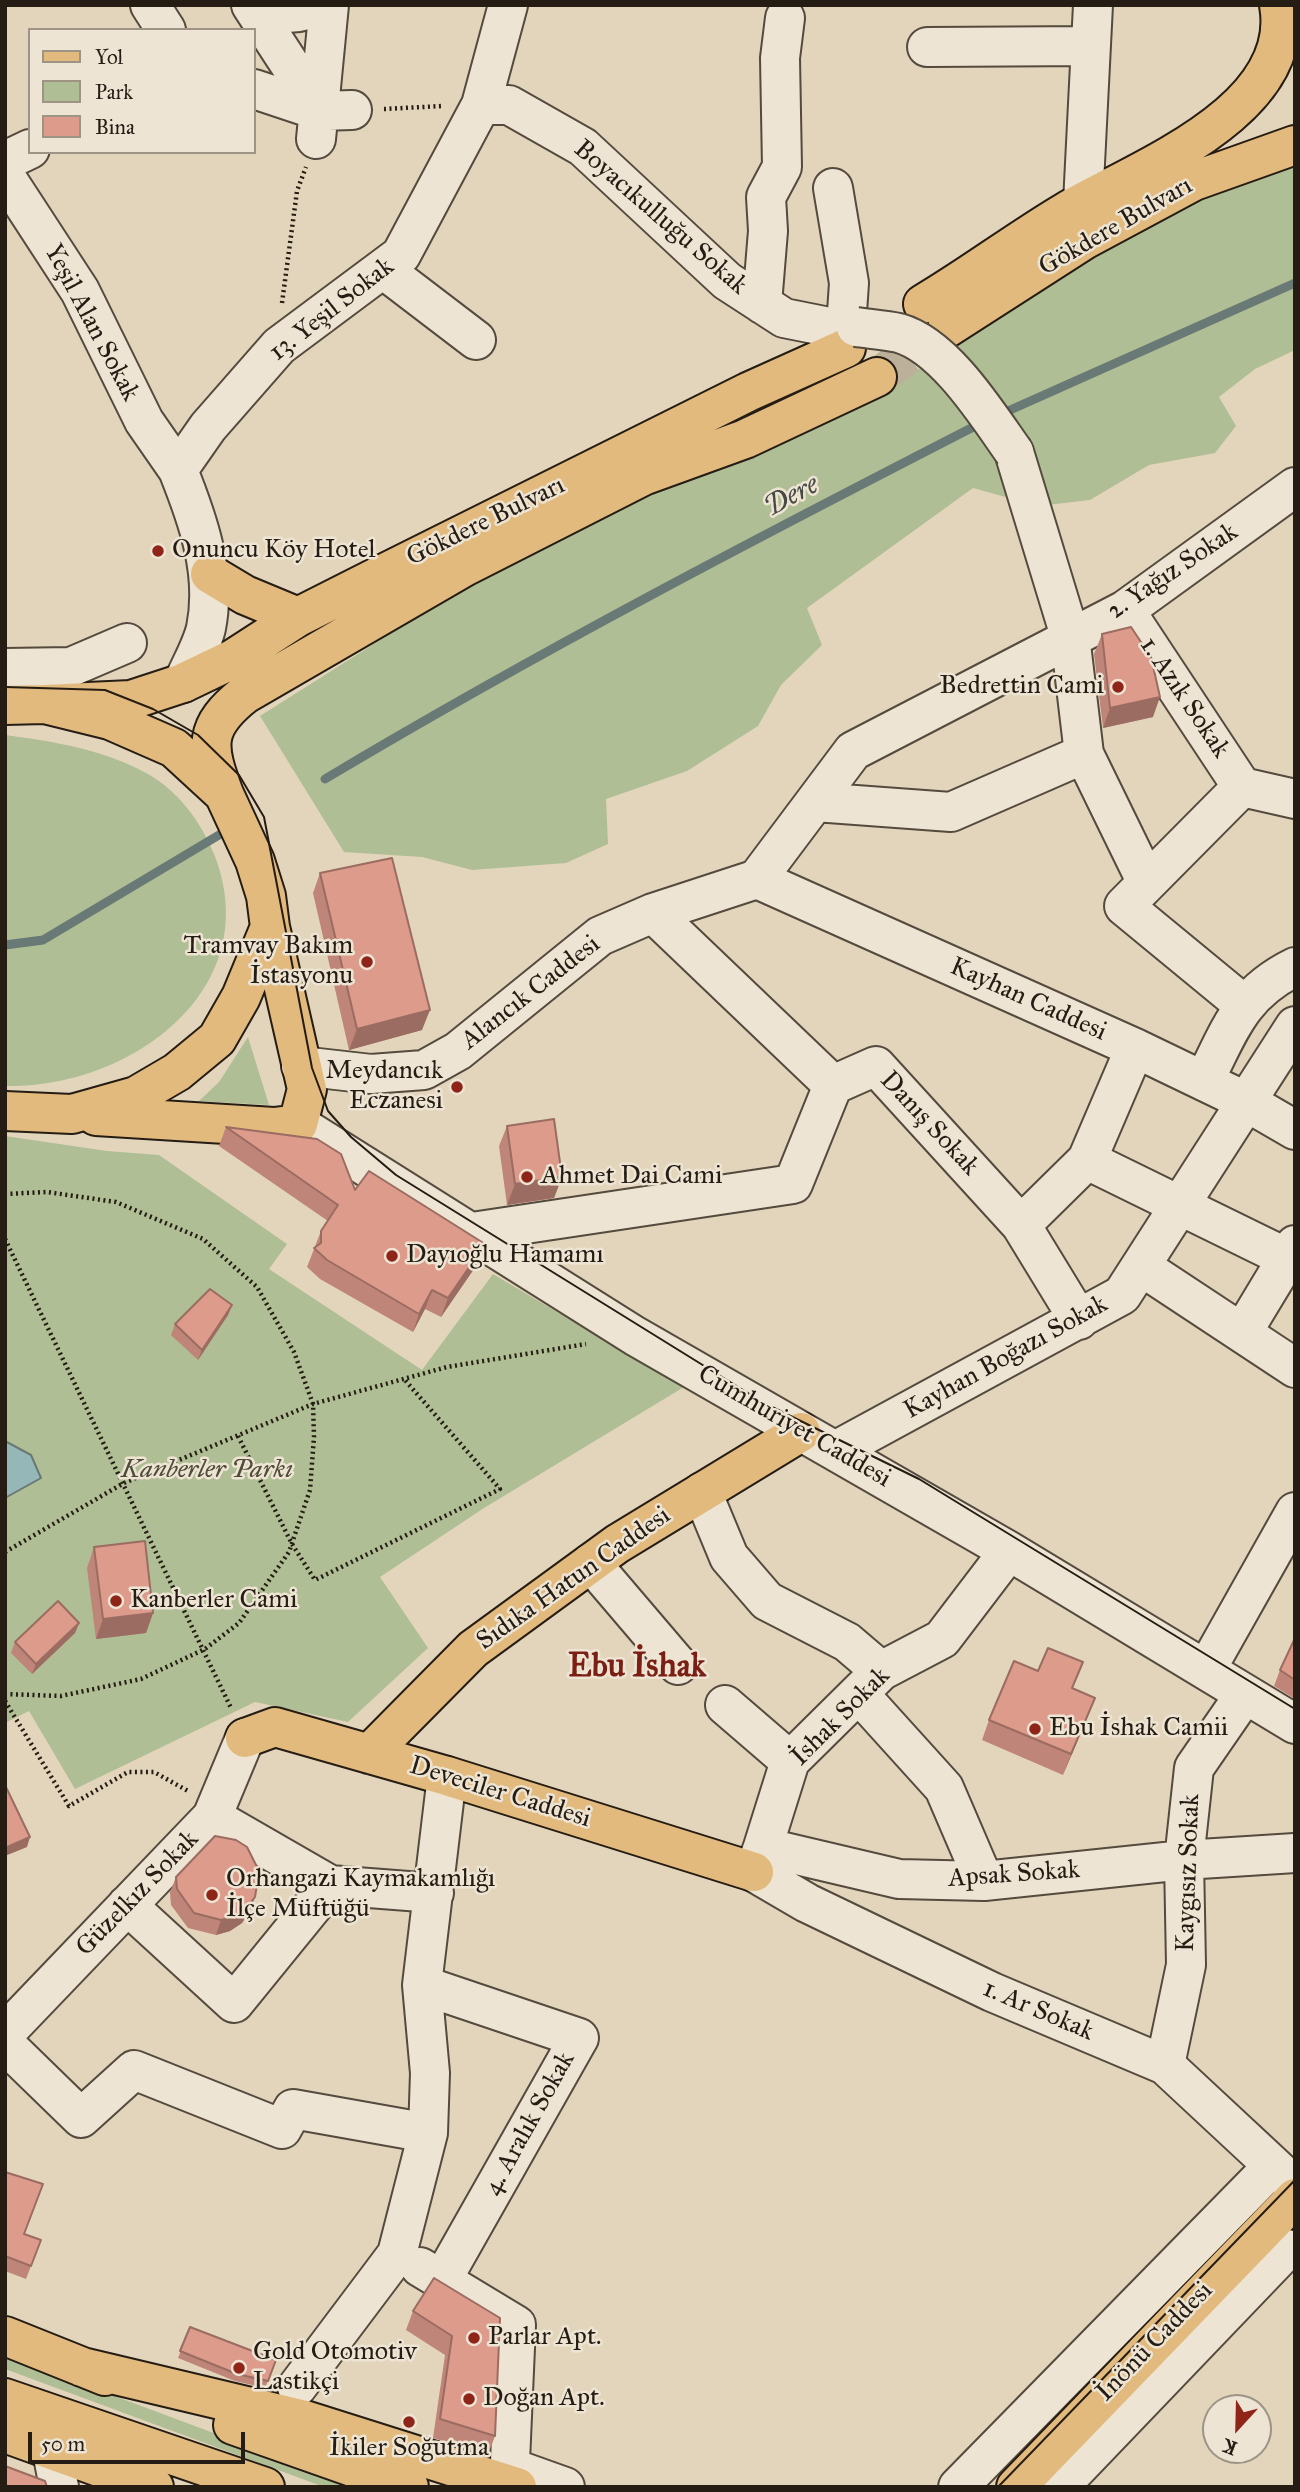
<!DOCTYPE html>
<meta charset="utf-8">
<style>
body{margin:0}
#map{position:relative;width:1300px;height:2492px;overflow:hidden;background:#e3d5bc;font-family:"IM FELL Great Primer",serif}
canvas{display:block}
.frame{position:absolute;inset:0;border:7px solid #251c13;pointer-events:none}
.legend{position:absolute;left:28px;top:28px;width:228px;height:126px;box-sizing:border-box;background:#ede4d3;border:2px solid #9d9486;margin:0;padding:9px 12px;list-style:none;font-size:21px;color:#251c13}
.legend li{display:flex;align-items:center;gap:14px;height:35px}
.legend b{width:35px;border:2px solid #9d9486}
.north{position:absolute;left:1202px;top:2394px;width:70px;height:70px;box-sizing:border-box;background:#ede4d3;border:2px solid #9d9486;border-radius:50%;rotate:202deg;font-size:19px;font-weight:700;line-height:28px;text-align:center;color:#251c13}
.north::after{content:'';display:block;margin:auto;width:24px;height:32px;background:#8f2418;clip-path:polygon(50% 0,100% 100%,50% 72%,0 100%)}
.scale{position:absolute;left:28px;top:2432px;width:217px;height:32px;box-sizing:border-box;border:4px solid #251c13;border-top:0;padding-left:9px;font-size:21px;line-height:24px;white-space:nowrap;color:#251c13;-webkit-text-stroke:5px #ede4d3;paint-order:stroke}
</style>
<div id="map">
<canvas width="1300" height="2492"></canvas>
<div class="frame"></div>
<ul class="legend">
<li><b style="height:9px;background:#e2ba7e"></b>Yol</li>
<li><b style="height:19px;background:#afbe94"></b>Park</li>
<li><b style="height:19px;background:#dd9b8b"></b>Bina</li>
</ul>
<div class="north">K</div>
<div class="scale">50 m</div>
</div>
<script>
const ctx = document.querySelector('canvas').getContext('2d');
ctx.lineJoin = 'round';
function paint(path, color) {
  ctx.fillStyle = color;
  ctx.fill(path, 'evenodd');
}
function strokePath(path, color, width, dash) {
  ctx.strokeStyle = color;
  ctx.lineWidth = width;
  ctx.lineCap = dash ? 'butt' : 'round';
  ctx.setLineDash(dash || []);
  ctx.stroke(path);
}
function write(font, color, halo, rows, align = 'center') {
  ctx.font = font + ' "IM FELL Great Primer",serif';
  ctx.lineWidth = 5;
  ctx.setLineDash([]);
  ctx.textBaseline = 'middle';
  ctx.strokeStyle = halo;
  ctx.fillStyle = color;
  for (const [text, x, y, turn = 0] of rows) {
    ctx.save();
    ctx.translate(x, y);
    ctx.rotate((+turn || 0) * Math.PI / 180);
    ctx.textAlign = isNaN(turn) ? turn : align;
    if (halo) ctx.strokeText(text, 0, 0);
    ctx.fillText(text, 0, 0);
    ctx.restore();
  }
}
paint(new Path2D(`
 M1295,164V350L1255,369L1219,397L1236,426L1215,453L1149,465L1090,500L1038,506L973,488L807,608L822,645L781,685L758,726L687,771L606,799L608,844L566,863L472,870L422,857L344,852L260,716L521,551L624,502L751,459L865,405L1080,261L1182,206Z
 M5,735C52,741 106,750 148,774C179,792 201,822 214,854C268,990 129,1089 5,1086Z
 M248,1037L269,1105L199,1101L219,1082Z
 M5,1136L107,1151L159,1155L287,1244L269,1269L422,1370L493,1274L684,1387L484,1508L380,1577L428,1648L348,1722L255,1702L75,1789L29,1711L5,1723Z
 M5,2355L358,2487H324L5,2369Z`), '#afbe94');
const water = new Path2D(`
 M5,1441L31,1455L41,1478L5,1498Z`);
paint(water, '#96b7b7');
strokePath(water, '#697975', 2);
strokePath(new Path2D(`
 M999,415L1295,283
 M325,779C539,651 761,536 983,422
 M5,945L43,940L224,832`), '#697975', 9);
strokePath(new Path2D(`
 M877,377L947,328`), '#bdb09a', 38, [38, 19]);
const minor = new Path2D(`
 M150,5L166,30
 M251,5L320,111L352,110
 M261,5C280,14 298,17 315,5
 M927,47L1091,46
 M254,89L320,111
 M481,105H509L583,147L727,281L784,318L824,326L856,327
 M316,139L329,5
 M5,161L30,149
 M5,176L80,291L144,421L178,470
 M833,188L849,283L846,327
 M1083,203L1093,5
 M383,269L476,340
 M762,304L768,231L766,197L782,167L780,58L785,18
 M1014,452L1070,636L1084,754L1146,881
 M1125,610L1242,787
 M5,668L71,667L127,643
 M183,683C190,666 202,646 206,628C217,573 198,520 178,470L208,427L279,346L401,255L481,105L508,5
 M1242,787L1124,906L1243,1004
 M1242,787L1295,799
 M815,802L951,812L1084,754
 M757,879L853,751L1125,610L1295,487
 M757,879L1135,1048L1245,1101L1295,1130
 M653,913L833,1085L876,1066L1021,1225L1079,1320
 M301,1066L371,1074L424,1070L458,1051L600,936L653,913L757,879
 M1204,1081C1230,1030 1240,994 1295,967
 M298,1124L635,1336L1009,1551L1295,1724
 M1087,1160L1295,1262
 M1021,1225L1087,1160L1135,1048
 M472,1232L793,1184L833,1085
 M1142,1267L1295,1368
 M1242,1333L1295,1245
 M835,1451L1122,1295L1295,1026
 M702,1492L729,1557L767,1601L847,1642L881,1671
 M591,1563L678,1665
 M1206,1670L1295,1512
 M859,1694L944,1788L984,1881
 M725,1705L790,1761
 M212,1817L330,1885L434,1893
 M763,1847L790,1761L881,1671L942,1639L1009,1551
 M1295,1853L1184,1860L984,1881L899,1879L763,1847L754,1872L807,1903L992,1992L1165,2065L1295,2186
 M127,1905L234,2003L330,1885
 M422,1985L579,2038L442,2280
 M5,2033L212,1817L245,1738
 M5,2044L81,2118L134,2070L282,2129L293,2109L428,2133
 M1165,2065L1186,1965L1184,1860L1194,1768L1245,1694
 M420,2267L516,2325L509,2484
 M297,2387L397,2254L428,2133L430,2073L422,1985L447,1776
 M52,2451L59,2487
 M509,2467L565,2487
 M958,2487L1273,2166
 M1059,2487L1287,2249`);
const major = new Path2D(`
 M923,304C972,275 1018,240 1067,211C1137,170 1298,111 1279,5
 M947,328L1084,240L1194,181L1295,145
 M210,574L245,595L298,617
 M45,704L131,700L183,683L233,659L298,617L389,571L748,392L846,348
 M5,705L45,704L110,720L174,748L224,794L255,861L266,896L270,927L241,997L217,1039L177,1072L136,1096L72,1114L5,1111
 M224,794C206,746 203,727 245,694L464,567L643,476L745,439L877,377
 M96,1116L274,1127L298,1124L307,1089L270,927
 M245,1738L275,1727L447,1776L754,1872
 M369,1754L473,1649L617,1544L801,1432
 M5,2336L105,2376
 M82,2367L305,2420L517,2487
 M5,2398L265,2487
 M233,2425L409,2487
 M5,2433L154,2487
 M1016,2487L1295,2198`);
strokePath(minor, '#544a3d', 42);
strokePath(major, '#251c13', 42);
strokePath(new Path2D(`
 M384,109L442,106
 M282,303L297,191L306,167
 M5,1194L47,1192L116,1202L203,1239L257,1287L294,1352L313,1404L314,1437L310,1490L289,1552L239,1623L205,1649L141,1679L61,1696L5,1694
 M5,1239L231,1708
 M238,1436L292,1544L315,1580L500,1489L404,1379
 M5,1552L124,1483L313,1404L447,1367L586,1344
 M5,1701L69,1806L128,1772H154L188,1791`), '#251c13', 4.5, [2, 3.5]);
strokePath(minor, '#ede4d3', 38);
strokePath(major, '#e2ba7e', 38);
strokePath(new Path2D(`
 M5,687L105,690L153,709L198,735L239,775L264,817L312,1068L328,1111L351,1137L396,1175L764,1403L919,1479L1295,1709
 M998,2487L1295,2180`), '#251c13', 2);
const minorBridge = new Path2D(`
 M856,327C870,329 885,330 899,333C945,346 987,414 1014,452`);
strokePath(minorBridge, '#544a3d', 42, []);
strokePath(minorBridge, '#ede4d3', 38);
paint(new Path2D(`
 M1102,634L1153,717L1103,728L1094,654Z
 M320,873L422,1030L349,1050L313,893Z
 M507,1126L562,1177L554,1198L507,1205L499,1146Z
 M226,1127L355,1190L485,1244L478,1263L441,1317L425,1309L413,1332L320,1279L307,1267L321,1231L328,1221L219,1146Z
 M232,1305L228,1315L198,1360L171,1335L175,1324Z
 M94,1547L153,1613L146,1633L96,1639L87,1568Z
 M79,1623L75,1633L32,1674L11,1653L15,1642Z
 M1295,1638V1699L1274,1686L1280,1670Z
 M1073,1688L1087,1718L1063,1775L982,1740L989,1720Z
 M176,1877L255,1897L249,1912L242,1923L230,1931L216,1935L188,1928L171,1905L170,1892Z
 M5,2172L24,2234L41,2240L26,2279L5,2271Z
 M434,2278L495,2436L488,2455L433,2438L445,2355L406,2330L413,2311Z
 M190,2327L276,2360L265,2388L235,2381L178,2358Z`), '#be8578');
paint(new Path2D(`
 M1160,697L1153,717L1103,728L1110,708Z
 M430,1010L422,1030L349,1050L357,1029Z
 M562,1177L554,1198L507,1205L515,1184Z
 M485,1244L478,1263L441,1317L448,1298Z
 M432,1290L425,1309L413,1332L419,1314Z
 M232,1305L228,1315L198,1360L202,1350Z
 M153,1613L146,1633L96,1639L103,1619Z
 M79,1623L75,1633L32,1674L36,1664Z
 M1095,1698L1087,1718L1063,1775L1071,1754Z
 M30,1837L27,1847L5,1856V1848Z
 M255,1897L249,1912L242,1923L230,1931L216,1935L221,1920Z`), '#9b6c61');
const building = new Path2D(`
 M1131,627L1151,657L1160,697L1110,708L1102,634Z
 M392,858L430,1010L357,1029L320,873Z
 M554,1119L562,1177L515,1184L507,1126Z
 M226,1127L317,1139L341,1154L355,1190L369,1171L485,1244L448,1298L432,1290L419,1314L327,1260L314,1248L321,1243V1231L338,1205Z
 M210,1289L232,1305L202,1350L175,1324Z
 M145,1541L153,1613L103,1619L94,1547Z
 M58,1601L79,1623L36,1664L15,1642Z
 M1295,1638V1680L1280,1670Z
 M1048,1648L1083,1662L1072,1688L1095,1698L1071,1754L989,1720L1014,1661L1038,1671Z
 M5,1785L30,1837L5,1848Z
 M215,1836L236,1840L247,1847L259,1871L255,1897L247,1907L235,1916L221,1920L194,1913L177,1889L176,1877Z
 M5,2172L43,2184L24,2234L41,2240L31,2266L5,2256Z
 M434,2278L500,2318L495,2436L440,2419L452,2336L413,2311Z
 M190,2327L276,2360L268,2381L237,2374L180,2351Z
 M5,2466L45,2481L47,2487H5Z`);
paint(building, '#dd9b8b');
strokePath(building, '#9b6c61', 2);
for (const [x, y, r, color] of [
 [158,551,7,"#8f2418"],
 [1118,687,7,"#8f2418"],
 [367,962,7,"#8f2418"],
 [457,1087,7,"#8f2418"],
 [527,1177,7,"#8f2418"],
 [392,1256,7,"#8f2418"],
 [116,1601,7,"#8f2418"],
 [1035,1729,7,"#8f2418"],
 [212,1895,7,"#8f2418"],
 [474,2338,7,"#8f2418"],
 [239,2368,7,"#8f2418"],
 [469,2399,7,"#8f2418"],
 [409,2422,7,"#8f2418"]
]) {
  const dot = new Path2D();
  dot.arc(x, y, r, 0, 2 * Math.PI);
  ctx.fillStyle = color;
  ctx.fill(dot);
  strokePath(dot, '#ede4d3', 2.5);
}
write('26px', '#251c13', '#ede4d3', [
 ["Boyacıkulluğu Sokak",660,218,41],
 ["Gökdere Bulvarı",1116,227,-30],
 ["13. Yeşil Sokak",332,310,-38],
 ["Yeşil Alan Sokak",91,323,62],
 ["Gökdere Bulvarı",486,522,-26],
 ["2. Yağız Sokak",1173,572,-34],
 ["1. Azık Sokak",1184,698,56],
 ["Alancık Caddesi",531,993,-38],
 ["Kayhan Caddesi",1028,1000,24],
 ["Danış Sokak",929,1124,47],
 ["Kayhan Boğazı Sokak",1006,1358,-29],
 ["Cumhuriyet Caddesi",794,1427,30],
 ["Sıdıka Hatun Caddesi",574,1579,-35],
 ["İshak Sokak",841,1717,-45],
 ["Deveciler Caddesi",500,1793,17],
 ["Kaygısız Sokak",1189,1873,-88],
 ["Apsak Sokak",1014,1875,-4],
 ["Güzelkız Sokak",138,1894,-46],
 ["1. Ar Sokak",1038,2011,23],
 ["4. Aralık Sokak",530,2124,-61],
 ["İnönü Caddesi",1155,2342,-46]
]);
write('26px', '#251c13', '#ede4d3', [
 ["Onuncu Köy Hotel",172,551],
 ["Bedrettin Cami",1104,687,"right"],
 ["Tramvay Bakım",353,947,"right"],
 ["İstasyonu",353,977,"right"],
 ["Meydancık",443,1072,"right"],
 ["Eczanesi",443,1102,"right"],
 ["Ahmet Dai Cami",541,1177],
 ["Dayıoğlu Hamamı",406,1256],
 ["Kanberler Cami",130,1601],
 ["Ebu İshak Camii",1049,1729],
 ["Orhangazi Kaymakamlığı",226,1880],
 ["İlçe Müftüğü",226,1910],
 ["Parlar Apt.",488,2338],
 ["Gold Otomotiv",253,2353],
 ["Lastikçi",253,2383],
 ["Doğan Apt.",483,2399],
 ["İkiler Soğutma",409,2449,"center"]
], 'left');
write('italic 26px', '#4e4d3a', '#ede4d3', [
 ["Kanberler Parkı",207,1471]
]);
write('italic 28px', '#474a44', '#ede4d3', [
 ["Dere",792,497,-28]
]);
write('bold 33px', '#7a1f14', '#ede4d3', [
 ["Ebu İshak",637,1668]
]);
</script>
